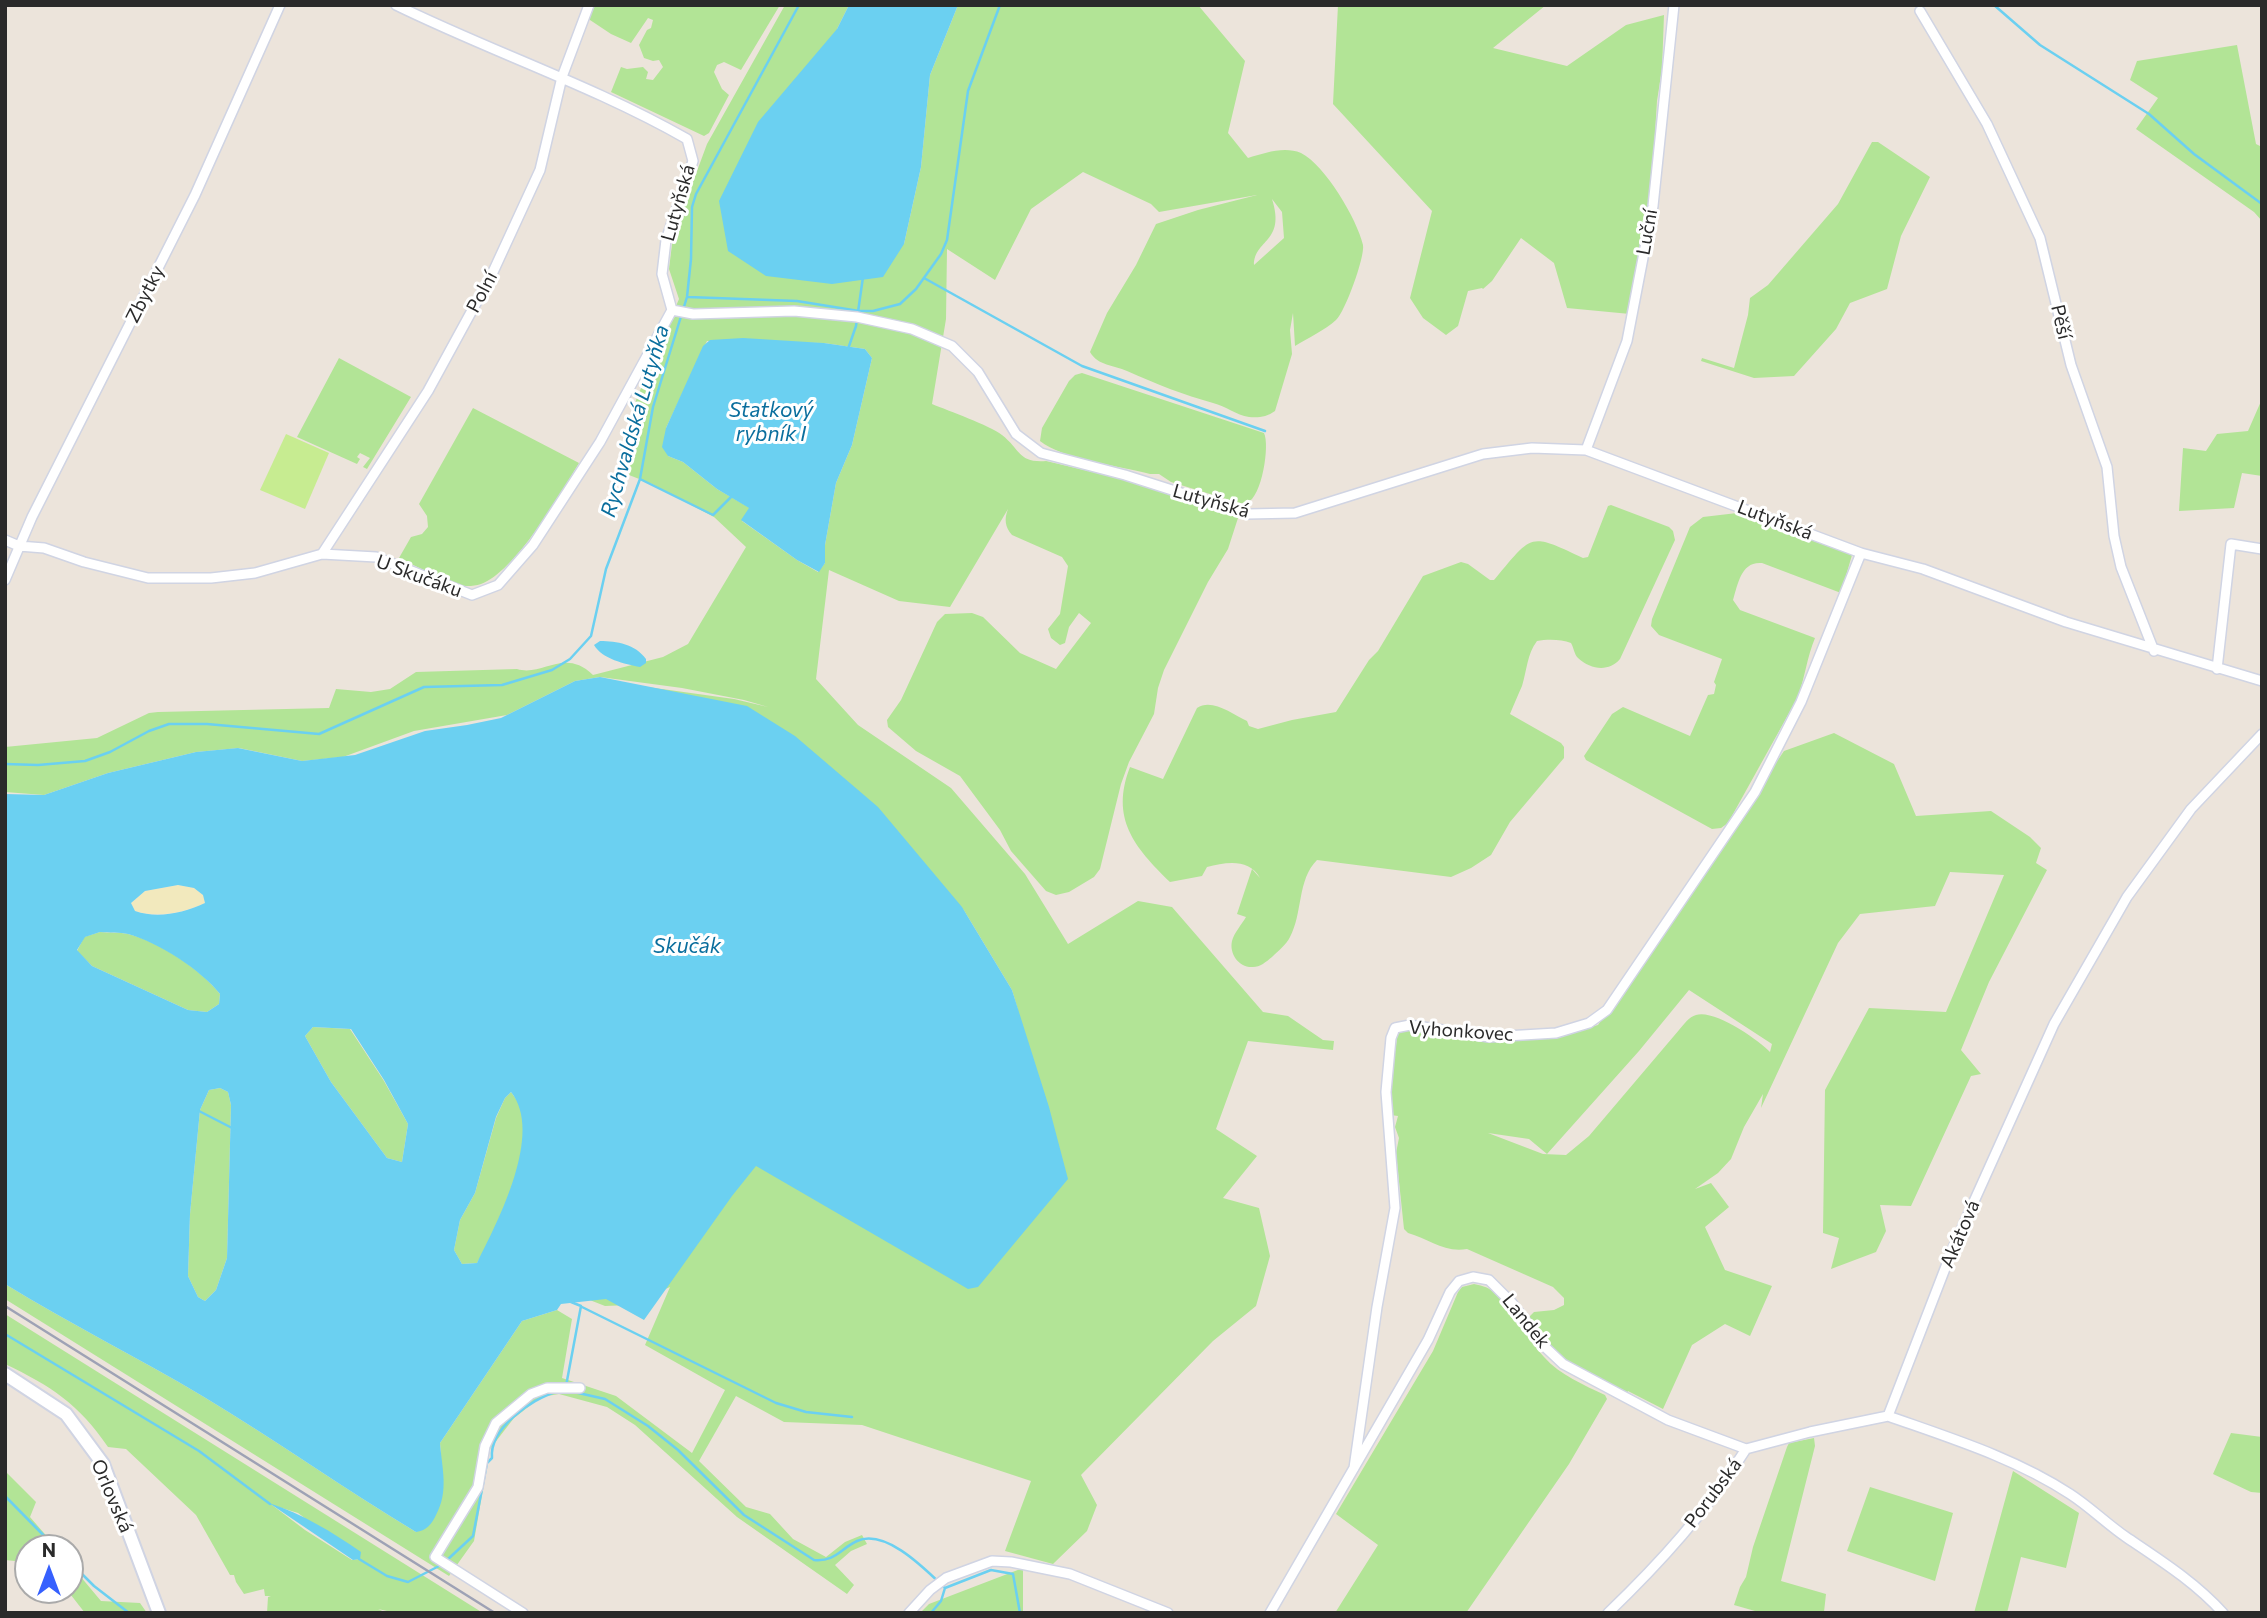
<!DOCTYPE html>
<meta charset="utf-8">
<style>
body{margin:0}
#map{position:relative;width:2267px;height:1618px;overflow:hidden;background:#ece4db;font-family:Commissioner,sans-serif}
canvas{display:block}
.frame{position:absolute;inset:0;border:7px solid #2a2a2a;pointer-events:none}
.north{position:absolute;left:14px;top:1534px;width:70px;height:70px;box-sizing:border-box;background:#fff;border:2px solid #aaa;border-radius:50%;rotate:0deg;font-size:19px;font-weight:700;line-height:28px;text-align:center;color:#2a2a2a}
.north::after{content:'';display:block;margin:auto;width:24px;height:32px;background:#3660fe;clip-path:polygon(50% 0,100% 100%,50% 72%,0 100%)}
</style>
<div id="map">
<canvas width="2267" height="1618"></canvas>
<div class="frame"></div>
<div class="north">N</div>
</div>
<script>
const ctx = document.querySelector('canvas').getContext('2d');
ctx.lineJoin = 'round';
function paint(path, color) {
  ctx.fillStyle = color;
  ctx.fill(path, 'evenodd');
}
function strokePath(path, color, width, dash) {
  ctx.strokeStyle = color;
  ctx.lineWidth = width;
  ctx.lineCap = dash ? 'butt' : 'round';
  ctx.setLineDash(dash || []);
  ctx.stroke(path);
}
function write(font, color, halo, rows, align = 'center') {
  ctx.font = font + ' Commissioner,sans-serif';
  ctx.lineWidth = 6;
  ctx.setLineDash([]);
  ctx.textBaseline = 'middle';
  ctx.strokeStyle = halo;
  ctx.fillStyle = color;
  for (const [text, x, y, turn = 0] of rows) {
    ctx.save();
    ctx.translate(x, y);
    ctx.rotate((+turn || 0) * Math.PI / 180);
    ctx.textAlign = isNaN(turn) ? turn : align;
    if (halo) ctx.strokeText(text, 0, 0);
    ctx.fillText(text, 0, 0);
    ctx.restore();
  }
}
paint(new Path2D(`
 M593,5H780L741,70L724,62L717,65L714,72L722,89L729,95L709,133L704,136L611,92L621,67L627,69L643,67L648,72L646,79L653,80L663,67L659,60L653,61L644,58L639,45L647,30L651,28L653,20L648,18L631,43L611,34L587,18Z
 M785,5H849L837,29L904,244L921,167L930,75L958,5H1198L1245,61L1228,133L1248,158C1265,153 1284,146 1301,153C1325,165 1357,219 1363,245C1365,257 1345,312 1336,320C1325,330 1308,338 1295,346L1293,313L1290,330L1292,354L1275,411C1267,417 1258,418 1249,417C1236,415 1226,406 1213,403C1184,395 1156,384 1127,371C1114,365 1098,366 1090,352L1107,313L1136,265L1156,224L1198,210L1257,195L1159,212L1151,204L1083,172L1031,209L995,280L947,249L946,319L932,404C949,411 989,425 1002,435C1021,450 1018,463 1046,461L1114,477L1234,514L1238,518L1228,549L1208,582L1164,670L1158,688L1154,714L1129,762L1121,784L1100,869L1094,877L1069,892L1056,895L1046,891L1011,851L1000,830L960,776L916,751L888,727L887,720L901,700L937,622L945,614L972,613L983,617L1020,653L1056,669L1091,623L1079,613L1069,627L1065,643L1060,645L1051,638L1048,629L1060,614L1068,566L1062,557L1012,535C1005,527 1004,519 1008,509L950,607L899,601L829,570L816,679L858,725L951,788L1025,874L1068,944L1138,901L1172,907L1263,1012L1288,1016L1323,1040L1334,1041L1333,1050L1248,1041L1216,1129L1257,1156L1223,1198L1259,1208L1270,1256L1256,1306L1213,1341L1081,1475L1097,1505L1087,1531L1053,1564L1005,1551L1031,1481L862,1425L784,1422L736,1396L699,1461L746,1507L770,1514L793,1539L826,1557L845,1542L862,1535L867,1544L851,1551L835,1565L854,1585L847,1594L737,1517L635,1425L607,1407L559,1394L541,1397L514,1418L490,1449L474,1541L449,1576L5,1299V1284C70,1324 139,1358 204,1397C276,1440 344,1489 416,1532L441,1455L440,1443L522,1321L557,1310L572,1319L562,1378L616,1396L692,1453L725,1390L645,1345L670,1287L629,1305L605,1306L498,1264L482,1254L477,1263L462,1264L454,1250L460,1220L475,1193L496,1118L505,1098L511,1092L516,1099L590,679L734,699L768,707L744,700L682,688L600,677L575,681L507,715L414,731L343,757L302,761L239,748L196,752L108,773L44,795L5,792V747L97,738L149,713L158,712L329,708L336,689L371,692L390,689L416,672L517,669C543,677 564,647 593,675L663,657L688,644L746,547L714,517L652,484L629,475L636,400L679,299L669,269L673,236L707,144ZM1272,199L1282,212L1284,238L1254,265C1254,239 1286,243 1272,199ZM707,341L824,343L865,349L872,358L852,445L836,483L825,545V563L818,572L797,560L742,521L750,508L717,489L683,462L668,456L666,428ZM962,907L1012,990L1018,1010Z
 M1338,5H1546L1493,48L1567,66L1626,25L1664,15L1662,69L1657,101L1651,196L1630,314L1567,308L1554,263L1521,238L1492,281L1483,289L1482,288L1468,291L1458,326L1446,335L1423,318L1410,298L1432,211L1333,104Z
 M2237,45L2256,144L2262,147V221L2254,212L2136,129L2158,98L2130,80L2137,61Z
 M1872,142H1878L1930,177L1901,236L1887,289L1850,303L1836,329L1794,376L1754,378L1701,361L1702,358L1734,368L1748,315L1750,298L1768,285L1838,204Z
 M339,358L411,397L367,469L363,467L370,458L360,453L357,457L360,459L357,464L297,437Z
 M1082,373L1264,433C1270,445 1262,497 1247,503C1245,504 1238,503 1236,502L1171,482L1159,474H1150C1120,466 1062,459 1040,441L1042,428L1069,381L1075,375Z
 M2262,399V476L2242,473L2234,508L2179,511L2183,448L2206,451L2217,434L2248,431Z
 M473,408L579,463C560,495 515,572 481,584C472,587 463,586 454,585L399,558L411,537L422,534L428,527L427,516L419,504Z
 M1611,505L1669,527L1673,531L1675,540L1620,659C1609,672 1591,670 1578,658C1574,654 1574,648 1571,643C1561,639 1547,639 1537,641C1527,654 1527,670 1522,686C1518,695 1514,704 1510,714L1561,743L1564,747V758L1510,822L1491,855L1471,868L1451,877L1317,860C1297,880 1303,913 1290,937C1286,945 1278,951 1272,957C1266,962 1260,967 1253,967C1239,968 1229,954 1232,941C1234,933 1242,924 1246,917L1237,914L1252,869L1260,878C1249,858 1226,862 1207,867L1202,876L1170,882C1134,847 1110,818 1130,767L1163,779L1197,708C1212,698 1232,714 1247,721L1249,726L1258,729L1292,720L1336,712L1369,660L1378,651L1423,576L1461,562L1468,564L1490,580H1494C1533,534 1528,532 1583,558L1588,557L1608,506Z
 M1737,513L1852,555L1841,593L1762,563C1741,561 1738,584 1733,600L1740,610L1815,638C1807,657 1805,677 1798,697L1728,823L1721,828L1712,829L1586,760L1584,756L1612,714L1623,707L1690,736L1708,695L1714,694L1716,685L1714,682L1722,659L1659,635L1651,626L1652,619L1690,527L1703,517Z
 M1834,733L1894,764L1916,816L1991,811L2030,837L2041,848L2036,863L2047,870L1989,982L1961,1050L1981,1074L1971,1076L1911,1206L1880,1205L1886,1231L1876,1252L1831,1269L1839,1238L1823,1233L1825,1090L1869,1008L1946,1012L2004,875L1950,872L1935,906L1860,914L1838,943L1761,1108L1763,1094L1744,1127L1731,1159L1718,1173L1695,1189L1711,1183L1729,1207L1705,1227L1725,1270L1772,1286L1750,1336L1725,1324L1692,1345L1663,1409L1628,1391L1627,1393C1597,1384 1563,1365 1543,1341C1537,1334 1533,1325 1529,1317L1534,1312L1554,1310L1564,1305V1298L1553,1287L1467,1249C1444,1253 1429,1239 1408,1233L1404,1229L1396,1153L1399,1138L1395,1127L1398,1116L1391,1115V1078L1398,1032L1402,1028L1481,1039L1558,1036L1598,1025L1784,751ZM1689,990L1772,1044L1770,1052C1759,1040 1714,1009 1696,1015C1689,1017 1684,1024 1679,1030L1589,1136L1566,1155L1543,1154L1488,1133L1529,1139L1547,1154L1639,1051Z
 M100,932C109,933 120,932 128,934C160,942 200,969 220,994L219,1004L207,1012L188,1010L92,966L77,951L84,937Z
 M313,1027L350,1029L384,1081L408,1124L402,1162L387,1158L331,1082L305,1036Z
 M220,1088L228,1092L231,1105L227,1258L216,1290L205,1301L198,1297L188,1276L190,1214L200,1110L209,1090Z
 M1474,1284C1511,1289 1521,1333 1544,1357C1560,1375 1584,1385 1605,1395L1607,1399L1569,1464L1466,1613H1335L1378,1545L1336,1514L1433,1351L1458,1292L1462,1287Z
 M5,1314L483,1613H396L378,1609L387,1613H267L268,1597L271,1596H265L264,1589L244,1594L236,1582L234,1575H230L196,1515L126,1449L108,1447C79,1404 51,1386 5,1364ZM272,1505L298,1513L360,1559L352,1560L305,1530Z
 M2231,1433L2262,1437V1493L2251,1492L2213,1474Z
 M1814,1438L1815,1446L1781,1581L1826,1594L1824,1612L1762,1613L1734,1605L1740,1587L1746,1577L1753,1547L1787,1447L1789,1443Z
 M5,1471L36,1502L30,1517L57,1548H28V1569L25,1562L5,1560Z
 M2013,1471L2079,1513L2066,1568L2021,1557L2007,1613H1974Z
 M1870,1487L1953,1513L1935,1581L1847,1551Z
 M70,1564L101,1601L140,1603L147,1613H85L67,1590H70Z
 M1023,1568V1613H920L929,1604Z`), '#b2e496');
paint(new Path2D(`
 M178,885L194,888L203,895L205,903C183,913 158,918 135,911L131,903L145,891Z`), '#f2e9bd');
paint(new Path2D(`
 M286,434L329,453L305,509L260,490Z`), '#c7ec91');
paint(new Path2D(`
 M849,5H958L930,75L921,167L904,244L883,277L832,284L766,276L728,251L719,201L758,122L837,29Z
 M743,338L824,343L865,349L872,358L852,445L836,483L825,545V563L819,572L797,560L741,520L749,508L717,489L683,462L668,456L662,447L666,428L703,346L710,340Z
 M600,641C617,641 635,644 646,659V663L640,667C625,664 602,659 594,645Z
 M600,677L747,706L795,736L878,807L962,907L1012,990L1049,1107L1068,1179L978,1287L968,1289L756,1166L732,1196L644,1320L606,1299L561,1304L557,1310L522,1321L440,1443C442,1469 449,1491 436,1515C432,1524 426,1531 416,1532C344,1489 276,1440 204,1397C139,1358 70,1324 5,1284V794L44,795L108,773L196,752L238,748L302,761L355,755L425,731L467,725L501,718L575,681ZM178,885L194,888L203,895L205,903C183,913 158,919 135,911L131,903L145,891ZM100,932C109,933 120,932 128,934C158,942 201,970 220,994L219,1004L207,1012L188,1010L92,966L77,950L85,937ZM313,1027L351,1029L384,1080L408,1124L402,1162L387,1158L331,1082L305,1036ZM220,1088L228,1092L231,1105L227,1258L216,1290L205,1301L198,1297L188,1276L190,1214L200,1110L209,1090ZM511,1092C544,1133 498,1221 477,1263L462,1264L454,1250L460,1220L475,1193L496,1117L505,1098Z
 M269,1503C303,1514 332,1532 361,1552L360,1559L353,1560Z`), '#6bd0f1');
strokePath(new Path2D(`
 M1994,5L2040,45L2149,114L2194,154L2262,204
 M924,278L1082,366L1265,431
 M688,297L797,301L859,311H873L900,304L916,289L941,254L947,240L968,91L1000,5
 M848,349L856,326L863,277
 M640,479L713,515L734,494
 M5,764L38,765L85,761L110,752L149,731L169,724H207L319,734L424,687L502,685L552,670L570,659L591,636L606,569L640,479L653,407L687,297L691,259L692,207L696,194L799,5
 M199,1111L234,1129
 M582,1307L776,1403L806,1412L852,1417
 M5,1334L199,1451L270,1504
 M566,1386L581,1306L571,1302
 M574,1392L605,1399L648,1426L678,1450L744,1515L814,1560C835,1562 840,1549 857,1541C886,1528 926,1570 945,1588L941,1601L931,1613
 M5,1496L56,1548
 M359,1559L387,1576L408,1582L441,1565
 M446,1561L473,1536L487,1463L492,1458C489,1429 531,1399 556,1392
 M70,1562L94,1586L129,1613
 M945,1588L991,1570L1013,1574L1020,1613`), '#6bd0f1', 2.5);
const street = new Path2D(`
 M396,5C492,52 594,86 687,139L693,161L666,240L662,274L672,310
 M1920,11L1987,124L2040,238L2071,365L2107,467L2114,536L2121,567L2154,651
 M672,310L693,314L794,311L857,317L912,329L952,346L978,372L1016,434L1041,453L1125,475L1247,514L1295,513L1483,454L1532,448L1586,450L1861,553L1923,569L2066,622L2262,681
 M1586,450L1627,341L1653,206L1674,5
 M5,540L19,546L44,548L84,562L148,578H211L255,573L322,554L376,557L472,595L498,585L533,545L600,442L672,310
 M322,554L428,391L493,272L540,170L562,77L589,5
 M5,580L32,517L195,195L280,5
 M2217,669L2231,544L2262,549
 M1888,1416L1953,1248L2054,1024L2127,897L2191,809L2262,734
 M1888,1416C1950,1438 2015,1458 2070,1494C2090,1507 2107,1524 2126,1537C2160,1560 2195,1582 2223,1613
 M1354,1468L1377,1307L1395,1208L1386,1092L1391,1038L1395,1028L1410,1025L1489,1037L1556,1033L1589,1023L1607,1010L1755,792L1801,702L1861,553
 M523,1613L435,1557L478,1487L485,1446L496,1423L531,1394L547,1388H580
 M909,1613L930,1590L946,1578L992,1561L1011,1562L1070,1574L1168,1613
 M1270,1613L1428,1340L1450,1292L1459,1281L1473,1277L1489,1280L1512,1303L1546,1348L1563,1364L1668,1420L1746,1449
 M1608,1613C1661,1562 1707,1511 1746,1449L1810,1432L1888,1416`);
const secondary = new Path2D(`
 M5,1374L66,1414L103,1464L159,1613`);
strokePath(street, '#d0d4e3', 12);
strokePath(secondary, '#d0d4e3', 16);
strokePath(street, '#fff', 9);
strokePath(secondary, '#fff', 12);
strokePath(new Path2D(`
 M5,1306L495,1613`), '#9ea2b5', 2.5);
write('19px', '#2a2a2a', '#fff', [
 ["Lutyňská",678,203,-74],
 ["Luční",1647,232,-80],
 ["Polní",482,292,-62],
 ["Zbytky",145,294,-63],
 ["Pěší",2061,322,77],
 ["Lutyňská",1211,501,16],
 ["Lutyňská",1775,520,21],
 ["U Skučáku",419,576,20],
 ["Vyhonkovec",1461,1031,4],
 ["Akátová",1960,1234,-67],
 ["Landek",1526,1321,51],
 ["Porubská",1713,1493,-53],
 ["Orlovská",112,1496,67]
]);
write('italic 21px', '#0a6e9d', '#fff', [
 ["Statkový",771,410],
 ["rybník I",771,434],
 ["Rychvaldská Lutyňka",635,421,-74],
 ["Skučák",687,946]
]);
</script>
